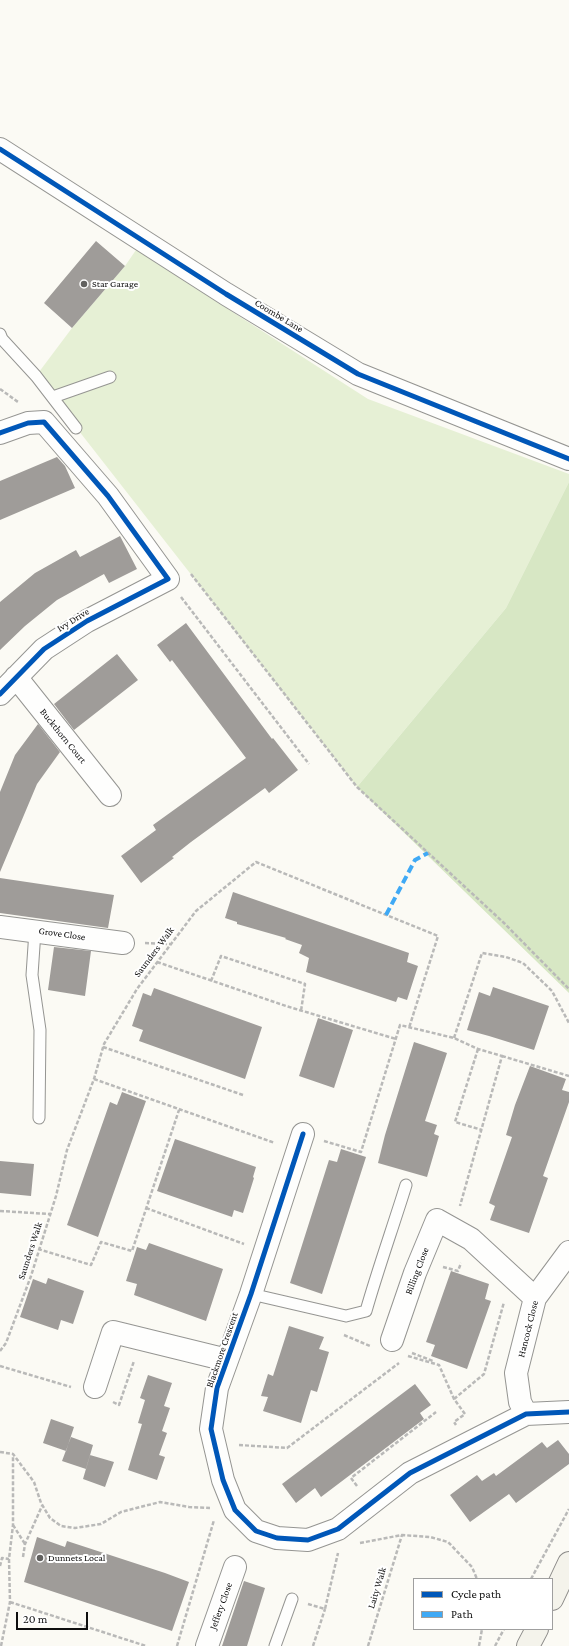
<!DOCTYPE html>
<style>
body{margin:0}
#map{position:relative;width:569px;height:1646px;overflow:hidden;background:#fbfaf4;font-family:"Crimson Pro",serif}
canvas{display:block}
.legend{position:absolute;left:413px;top:1578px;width:140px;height:52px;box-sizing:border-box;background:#fff;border:1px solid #9f9f9f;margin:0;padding:5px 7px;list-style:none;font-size:12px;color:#0f0f0f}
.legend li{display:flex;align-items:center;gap:8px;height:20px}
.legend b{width:20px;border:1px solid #9f9f9f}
.scale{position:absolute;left:16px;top:1612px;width:72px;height:18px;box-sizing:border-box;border:2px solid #0f0f0f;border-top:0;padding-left:5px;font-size:12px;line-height:14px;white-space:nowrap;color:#0f0f0f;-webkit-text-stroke:3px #fff;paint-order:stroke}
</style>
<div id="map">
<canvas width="569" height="1646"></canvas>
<ul class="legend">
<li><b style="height:5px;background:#0057b8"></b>Cycle path</li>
<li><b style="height:5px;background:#3fa9f5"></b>Path</li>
</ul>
<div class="scale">20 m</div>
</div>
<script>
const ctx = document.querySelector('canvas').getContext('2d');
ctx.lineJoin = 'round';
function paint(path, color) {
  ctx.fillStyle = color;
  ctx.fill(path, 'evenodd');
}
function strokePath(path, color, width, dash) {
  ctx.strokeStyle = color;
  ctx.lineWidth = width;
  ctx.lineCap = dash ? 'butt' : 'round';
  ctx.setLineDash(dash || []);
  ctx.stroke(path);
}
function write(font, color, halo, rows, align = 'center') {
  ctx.font = font + ' "Crimson Pro",serif';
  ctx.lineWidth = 4;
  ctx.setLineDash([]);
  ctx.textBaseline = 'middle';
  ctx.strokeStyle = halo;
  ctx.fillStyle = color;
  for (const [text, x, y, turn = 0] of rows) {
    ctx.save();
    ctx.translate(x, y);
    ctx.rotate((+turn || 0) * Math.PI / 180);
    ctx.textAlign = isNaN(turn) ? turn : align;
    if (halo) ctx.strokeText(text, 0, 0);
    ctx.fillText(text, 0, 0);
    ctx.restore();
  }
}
paint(new Path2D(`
 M136,250L368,399L569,474V482L506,608L357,787L36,376L72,328L125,266Z`), '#e6f0d5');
paint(new Path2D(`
 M569,482V993L357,787L506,608Z`), '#d7e7c4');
paint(new Path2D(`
 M96,241L125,266L72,328L44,303Z
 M57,457L65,466L75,488L0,520V481Z
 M120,536L137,569L109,583L104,574L57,600L25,626L0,650V602L35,573L76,550L80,557Z
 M186,623L272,739L273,738L298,770L269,793L265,788L191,842L172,857L174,858L141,883L121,856L156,830L153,825L246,758L172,660L170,662L157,645Z
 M117,654L138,680L74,730L54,704Z
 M38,724L60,752L37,784L0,872V792L15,755Z
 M0,878L114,895L108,928L0,913Z
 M233,892L409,953L407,962L418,966L407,1000L398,997L396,1002L306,972L309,958L299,953L302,945L285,939L286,938L237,924V922L225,918Z
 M54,947L91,951L85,996L48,990Z
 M493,987L549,1006L534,1050L489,1036L467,1030L479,992L490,996Z
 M154,988L262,1027L245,1079L139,1041L143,1030L132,1026L143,993L151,996Z
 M318,1018L353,1030L334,1088L299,1076Z
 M414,1042L447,1053L425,1121L437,1125L434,1134L439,1136L427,1177L378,1163L385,1135Z
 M530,1066L566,1079L562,1090L569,1092V1102L543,1176L548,1178L529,1233L490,1220L495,1206L489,1203L512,1137L506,1135L515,1105Z
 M122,1092L146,1101L98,1237L67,1225L110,1102L117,1105Z
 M175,1139L256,1167L253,1177L254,1178L243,1213L234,1210L232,1217L157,1191Z
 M341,1149L366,1157L322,1294L290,1283L329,1160L337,1162Z
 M0,1161L34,1164L31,1196L0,1193Z
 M149,1243L223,1269L206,1321L134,1295L137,1284L126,1281L137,1247L146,1250Z
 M451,1271L489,1284L485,1299L491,1301L467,1369L431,1356L435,1345L426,1342Z
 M48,1278L84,1291L73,1324L61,1320L58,1330L20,1317L33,1279L46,1284Z
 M289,1326L324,1337L319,1349L329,1352L317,1392L311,1390L301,1423L263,1411L268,1397L261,1396L268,1374L273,1376Z
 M148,1375L172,1383L164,1406L170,1408L162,1431L167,1433L159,1455L165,1457L157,1480L128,1470L142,1424L138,1423L145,1400L140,1398Z
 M415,1384L431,1405L420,1413L424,1419L321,1497L315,1488L296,1503L282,1484Z
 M51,1419L74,1427L66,1451L43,1443Z
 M71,1437L93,1445L86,1469L62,1461Z
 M558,1440L569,1454V1464L516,1503L509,1494L470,1522L450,1495L477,1475L482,1481L494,1473L496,1476L542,1442L547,1448Z
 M90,1455L114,1462L105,1487L83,1479Z
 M37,1537L65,1547L67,1541L165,1573L189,1582L172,1631L24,1582Z
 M244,1581L265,1588L247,1646H222Z`), '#9f9c99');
const lane = new Path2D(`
 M0,334L2,339L36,376L76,428
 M53,397L110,377
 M35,931L32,975L40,1030L39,1118
 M251,1294L346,1316L366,1311C378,1269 393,1227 406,1185
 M275,1646L292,1599`);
const street = new Path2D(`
 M0,149L226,294L358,374L569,459
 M0,433L28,423L44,422L108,496L168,579L87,621L44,649L0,694
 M16,677L110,795
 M0,927L123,943
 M303,1134L251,1294L217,1388L211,1429L223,1480L235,1510L256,1531L277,1538L308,1540L338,1529L410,1473L526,1414L569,1412
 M392,1340L415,1273L437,1220L471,1239L535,1298
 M95,1387L113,1332L227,1360
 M526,1414L520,1402L516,1373L535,1298L569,1252
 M207,1646L235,1567`);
const secondary = new Path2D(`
 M552,1599L569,1563
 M528,1646L537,1629`);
strokePath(lane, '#959592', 13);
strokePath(street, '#959592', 24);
strokePath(secondary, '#8c8b89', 24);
strokePath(new Path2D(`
 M0,389L18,402
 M191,574L357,787L504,923L569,989
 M181,597L309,764
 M145,943L170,944
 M157,962L286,1006L396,1039
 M211,981L221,956L305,984L301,1011
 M454,1038L482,953L506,957L523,963L552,991L569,1023
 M103,1047L243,1095
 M478,1049L455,1122L482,1130
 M502,1056L569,1076
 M94,1079L275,1143
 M324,1141L361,1152L400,1025L454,1038L478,1049L502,1056L460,1206
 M146,1208L244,1244
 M0,1211L50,1214
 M38,1249L91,1265L101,1242L132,1251L179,1110
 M443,1267L458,1271L461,1263
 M344,1335L370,1346
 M0,1351L6,1343L31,1276L56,1196L67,1150L94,1079L104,1044L137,989L196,911L256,862L438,936L409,1028
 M412,1353L433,1361L432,1364
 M408,1356L439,1365L454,1399L465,1414L454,1422L456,1425
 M0,1366L71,1387
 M454,1399L484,1374L504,1302
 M113,1402L119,1405L134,1361
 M239,1445L287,1448L399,1363
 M0,1452L13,1454L34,1482L41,1503L50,1518L61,1526L75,1528L101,1524L121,1512L160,1502L189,1507L210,1508
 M357,1486L351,1478L436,1412
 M13,1525L25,1544
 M360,1543L402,1535L430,1537L448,1542L472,1567L477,1579
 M23,1557L25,1544L42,1506
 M0,1566L2,1558L9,1559
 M531,1579L569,1509
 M10,1602L146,1646
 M308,1604L325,1609L338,1553
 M1,1646L10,1602L9,1559L13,1525V1455
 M177,1646L214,1520
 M313,1646L325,1609
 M368,1646L402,1535
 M479,1646L482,1629
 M495,1646L504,1629`), '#b9b9b8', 2.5, [4, 2]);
strokePath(lane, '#fefefd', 11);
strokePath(street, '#fefefd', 22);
strokePath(secondary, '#f4f3eb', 22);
strokePath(new Path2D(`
 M386,915L415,860L428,853`), '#3fa9f5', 4, [8, 4]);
strokePath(new Path2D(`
 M0,149L226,294L358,374L569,459
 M0,433L28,423L44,422L108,496L168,579L87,621L44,649L0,694
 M303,1134L251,1294L217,1388L211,1429L223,1480L235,1510L256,1531L277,1538L308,1540L338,1529L410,1473L526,1414L569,1412`), '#0057b8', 5);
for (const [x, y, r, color] of [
 [84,284,4,"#62615f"],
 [40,1558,4,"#62615f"]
]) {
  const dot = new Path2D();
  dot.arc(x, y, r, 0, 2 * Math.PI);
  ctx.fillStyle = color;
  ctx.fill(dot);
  strokePath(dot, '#fff', 1.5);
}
write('10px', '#0f0f0f', '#fff', [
 ["Star Garage",92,284],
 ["Dunnets Local",48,1558]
], 'left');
write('10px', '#0f0f0f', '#fff', [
 ["Coombe Lane",279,316,31],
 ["Ivy Drive",73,620,-32],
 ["Buckthorn Court",63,736,51],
 ["Grove Close",62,934,8],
 ["Saunders Walk",154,952,-53],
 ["Saunders Walk",30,1251,-72],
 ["Billing Close",417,1271,-69],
 ["Hancock Close",528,1329,-76],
 ["Blackmore Crescent",222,1350,-71],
 ["Laity Walk",377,1588,-73],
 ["Jeffery Close",221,1606,-70]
]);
</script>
